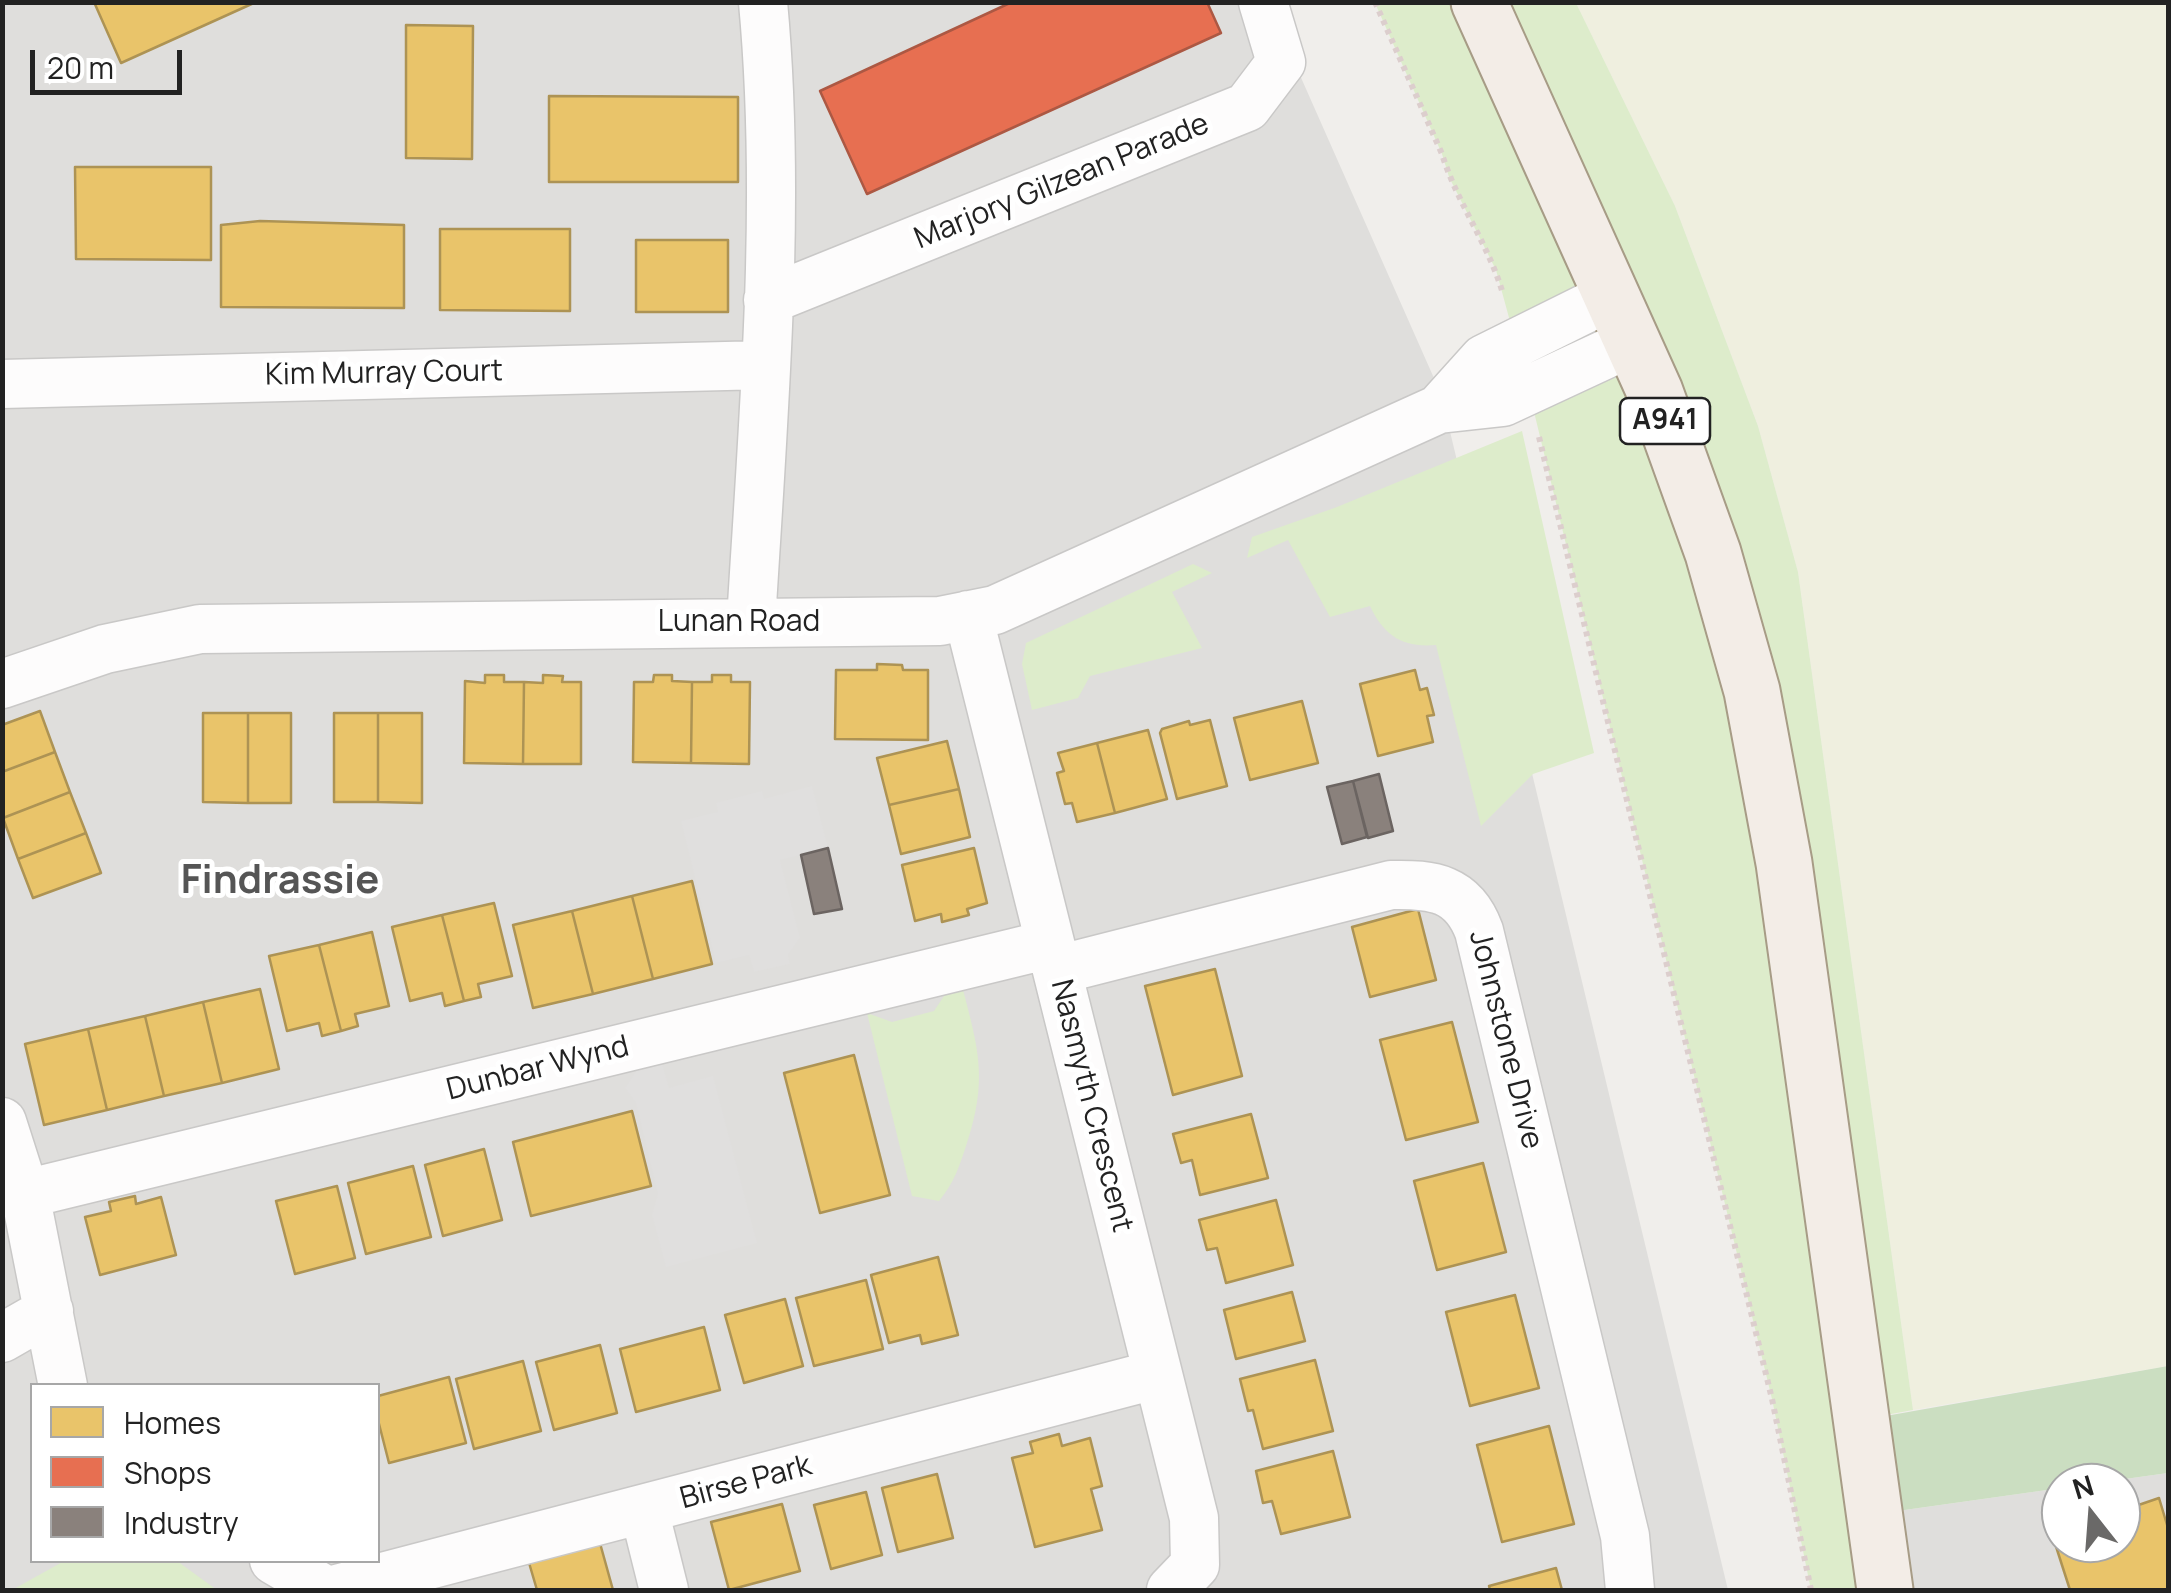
<!DOCTYPE html>
<style>
body{margin:0}
#map{position:relative;width:2171px;height:1593px;overflow:hidden;background:#f0eeeb;font-family:Manrope,sans-serif}
canvas{display:block}
.frame{position:absolute;inset:0;border:5px solid #222;pointer-events:none}
.legend{position:absolute;left:30px;top:1383px;width:350px;height:180px;box-sizing:border-box;background:#fff;border:2px solid #a7a7a7;margin:0;padding:12px 18px;list-style:none;font-size:30px;color:#222}
.legend li{display:flex;align-items:center;gap:20px;height:50px}
.legend b{width:50px;border:2px solid #a7a7a7}
.north{position:absolute;left:2041px;top:1463px;width:100px;height:100px;box-sizing:border-box;background:#fff;border:2px solid #a7a7a7;border-radius:50%;rotate:343deg;font-size:28px;font-weight:700;line-height:40px;text-align:center;color:#222}
.north::after{content:'';display:block;margin:auto;width:35px;height:45px;background:#6a6968;clip-path:polygon(50% 0,100% 100%,50% 72%,0 100%)}
.scale{position:absolute;left:30px;top:50px;width:152px;height:45px;box-sizing:border-box;border:5px solid #222;border-top:0;padding-left:12px;font-size:30px;line-height:35px;white-space:nowrap;color:#222;-webkit-text-stroke:8px #fff;paint-order:stroke}
</style>
<div id="map">
<canvas width="2171" height="1593"></canvas>
<div class="frame"></div>
<ul class="legend">
<li><b style="height:28px;background:#e9c46a"></b>Homes</li>
<li><b style="height:28px;background:#e76f51"></b>Shops</li>
<li><b style="height:28px;background:#8a817c"></b>Industry</li>
</ul>
<div class="north">N</div>
<div class="scale">20 m</div>
</div>
<script>
const ctx = document.querySelector('canvas').getContext('2d');
ctx.lineJoin = 'round';
function paint(path, color) {
  ctx.fillStyle = color;
  ctx.fill(path, 'evenodd');
}
function strokePath(path, color, width, dash) {
  ctx.strokeStyle = color;
  ctx.lineWidth = width;
  ctx.lineCap = dash ? 'butt' : 'round';
  ctx.setLineDash(dash || []);
  ctx.stroke(path);
}
function write(font, color, halo, rows, align = 'center') {
  ctx.font = font + ' Manrope,sans-serif';
  ctx.lineWidth = 10;
  ctx.setLineDash([]);
  ctx.textBaseline = 'middle';
  ctx.strokeStyle = halo;
  ctx.fillStyle = color;
  for (const [text, x, y, turn = 0] of rows) {
    ctx.save();
    ctx.translate(x, y);
    ctx.rotate((+turn || 0) * Math.PI / 180);
    ctx.textAlign = isNaN(turn) ? turn : align;
    if (halo) ctx.strokeText(text, 0, 0);
    ctx.fillText(text, 0, 0);
    ctx.restore();
  }
}
paint(new Path2D(`
 M3,3H1268L1441,394L1728,1590H3ZM32,1386H378V1560H32Z
 M2168,1473V1590H1885L1876,1514L2061,1488V1543H2121V1483H2096Z`), '#dfdedc');
paint(new Path2D(`
 M1576,3H2168V1366L1913,1410L1798,572L1758,426L1675,206Z`), '#efefdf');
paint(new Path2D(`
 M1375,3H1576L1675,206L1758,426L1798,572L1913,1410L1864,1419L1885,1590H1811L1772,1399L1529,391L1496,270L1449,177L1442,154Z
 M1522,431L1594,753L1533,774L1481,826L1436,645C1403,648 1384,636 1370,606L1330,617L1288,540L1247,558L1252,537L1337,507Z
 M1193,564L1212,573L1172,592L1202,648L1090,676L1078,698L1032,710L1022,664L1026,643Z
 M962,986C979,1051 988,1080 966,1146C959,1167 954,1183 939,1201L912,1196L867,1013L892,1022L934,1011L948,990Z
 M66,1560L177,1561L217,1590H12Z`), '#ddeccb');
paint(new Path2D(`
 M2168,1366V1473L2096,1483H2061V1488L1876,1514L1863,1420Z`), '#cbdec1');
paint(new Path2D(`
 M812,786L828,848L780,860L800,938L788,955L790,964L754,972L749,955L716,963L681,821L718,812L716,803L762,791L764,799Z
 M662,1063L669,1088L713,1076L757,1243L666,1267L652,1215L658,1194L636,1103L625,1088L636,1071Z`), '#e0dfde');
const homes = new Path2D(`
 M94,2H256L121,63Z
 M406,25L473,26L472,159L406,158Z
 M549,96L738,97V182H549Z
 M75,167H211V260L76,259Z
 M260,221L404,225V308L221,307V225Z
 M440,229H570V311L440,310Z
 M636,240H728V312H636Z
 M877,664L902,665L903,670H928V740L835,739L836,670H877Z
 M1415,670L1420,690L1427,688L1434,715L1427,716L1433,742L1378,756L1360,684Z
 M485,675H504V682H524L523,764L464,763L465,681L485,683Z
 M543,675L563,676L562,682H581V764H523L524,682L543,683Z
 M654,675H672V681L692,682L691,763L633,762L634,682H653Z
 M712,675H731V682H750L749,764L691,763L692,682H712Z
 M1302,701L1318,763L1250,780L1234,718Z
 M40,711L55,752L2,772V725Z
 M203,713H248V803L203,802Z
 M248,713H291V803H248Z
 M334,713H378V802H334Z
 M378,713H422V803L378,802Z
 M1210,720L1227,786L1177,799L1160,733L1162,729L1189,721L1190,725Z
 M1148,730L1167,799L1115,813L1097,743Z
 M947,741L959,789L889,805L877,758Z
 M1097,743L1115,813L1077,822L1072,803L1065,804L1057,773L1064,771L1058,753Z
 M55,752L70,792L3,818L2,772Z
 M959,789L970,837L901,854L889,805Z
 M70,792L86,833L18,859L3,818Z
 M86,833L101,873L33,898L18,859Z
 M974,848L987,903L967,909L969,915L942,922L941,914L915,921L902,865Z
 M692,881L712,964L653,979L632,896Z
 M632,896L653,979L593,994L572,911Z
 M494,903L512,976L478,984L481,997L464,1001L442,915Z
 M1418,909L1436,980L1370,997L1352,927Z
 M572,911L593,994L533,1008L513,925Z
 M442,915L464,1001L445,1006L442,993L410,1001L392,927Z
 M372,932L389,1006L355,1014L358,1026L341,1031L319,945Z
 M319,945L341,1031L322,1036L319,1023L287,1031L269,956Z
 M1215,969L1242,1076L1173,1095L1145,986Z
 M260,989L279,1069L222,1083L203,1002Z
 M203,1002L222,1083L164,1096L145,1016Z
 M145,1016L164,1096L107,1110L88,1029Z
 M1452,1022L1478,1122L1406,1140L1380,1040Z
 M88,1029L107,1110L44,1125L25,1044Z
 M854,1055L890,1195L820,1213L784,1073Z
 M632,1111L651,1186L531,1216L513,1142Z
 M1251,1114L1268,1178L1200,1195L1192,1160L1181,1163L1173,1134Z
 M484,1149L502,1220L443,1236L425,1165Z
 M1483,1163L1506,1252L1437,1270L1414,1181Z
 M413,1166L431,1237L366,1254L348,1183Z
 M337,1186L355,1258L295,1274L276,1201Z
 M135,1196L136,1204L161,1197L176,1255L100,1275L85,1217L111,1211L109,1202Z
 M1276,1200L1293,1265L1226,1283L1217,1248L1207,1250L1199,1220Z
 M938,1257L958,1335L922,1344L920,1335L889,1343L871,1275Z
 M866,1280L883,1349L814,1366L796,1298Z
 M1292,1292L1305,1341L1236,1359L1224,1310Z
 M1515,1295L1539,1388L1470,1406L1446,1312Z
 M785,1299L803,1366L744,1383L725,1315Z
 M704,1327L720,1390L636,1412L620,1349Z
 M600,1345L617,1413L554,1430L536,1362Z
 M1315,1360L1333,1431L1263,1449L1253,1410L1248,1411L1240,1379Z
 M523,1361L541,1431L474,1449L456,1379Z
 M449,1377L466,1443L389,1463L378,1420V1396Z
 M1549,1426L1574,1524L1502,1542L1477,1445Z
 M1059,1434L1062,1446L1090,1438L1102,1486L1091,1489L1102,1530L1035,1547L1012,1458L1033,1453L1030,1442Z
 M1333,1451L1350,1517L1281,1534L1272,1501L1263,1503L1256,1471Z
 M937,1474L953,1538L898,1552L882,1488Z
 M866,1492L882,1555L831,1569L814,1505Z
 M2159,1498L2168,1528V1590H2070L2052,1534L2061,1531V1543H2121V1511Z
 M782,1504L800,1571L729,1590L711,1522Z
 M598,1536L613,1590H537L527,1556Z
 M1556,1568L1562,1590H1490L1489,1586Z`);
paint(homes, '#e9c46a');
strokePath(homes, '#ad9354', 2.5);
const shops = new Path2D(`
 M1012,2H1207L1221,33L867,194L820,91Z`);
paint(shops, '#e76f51');
strokePath(shops, '#ac5843', 2.5);
const industry = new Path2D(`
 M1379,774L1393,831L1368,838L1353,781Z
 M1353,781L1367,837L1342,844L1327,787Z
 M828,848L842,909L814,914L801,855Z`);
paint(industry, '#8a817c');
strokePath(industry, '#6b6461', 2.5);
const minor = new Path2D(`
 M768,300L1247,107L1281,62L1263,2
 M2,384L766,365
 M1439,409L1484,359L1611,296
 M968,615L1194,1518L1195,1565L1171,1590
 M751,622C763,420 782,205 763,2
 M2,684L105,649L200,629L940,621L995,610L1439,409L1503,402L1632,342
 M1057,970L1391,885C1433,884 1463,888 1479,931L1625,1536L1630,1590
 M2,1122L25,1194L63,1386
 M25,1194L1050,944
 M2,1338L49,1311
 M644,1510L664,1590
 M274,1560L325,1590
 M333,1590L1158,1374`);
const primary = new Path2D(`
 M1479,2L1655,392L1713,553L1752,691L1784,863L1885,1590`);
strokePath(minor, '#c9c8c7', 51);
strokePath(primary, '#a79c86', 59);
strokePath(new Path2D(`
 M1375,2L1442,154C1457,203 1489,245 1503,294
 M1539,437L1772,1399L1811,1590`), '#dccecd', 6, [5, 5]);
strokePath(minor, '#fdfcfc', 48);
strokePath(primary, '#f3ede7', 55);
for (const [x, y, w] of [
 [1665,421,90]
]) {
  const box = new Path2D();
  box.roundRect(x - w / 2, y - 23, w, 46, 8);
  ctx.fillStyle = '#fff';
  ctx.fill(box);
  strokePath(box, '#222', 2.5);
}
write('bold 28px', '#222', null, [
 ["A941",1665,421]
]);
write('30px', '#222', '#fff', [
 ["Marjory Gilzean Parade",1062,182,-22],
 ["Kim Murray Court",384,374,-1],
 ["Lunan Road",739,623],
 ["Johnstone Drive",1505,1040,76],
 ["Dunbar Wynd",538,1069,-14],
 ["Nasmyth Crescent",1091,1106,76],
 ["Birse Park",746,1483,-15]
]);
write('bold 40px', '#555', '#fff', [
 ["Findrassie",280,882]
]);
</script>
